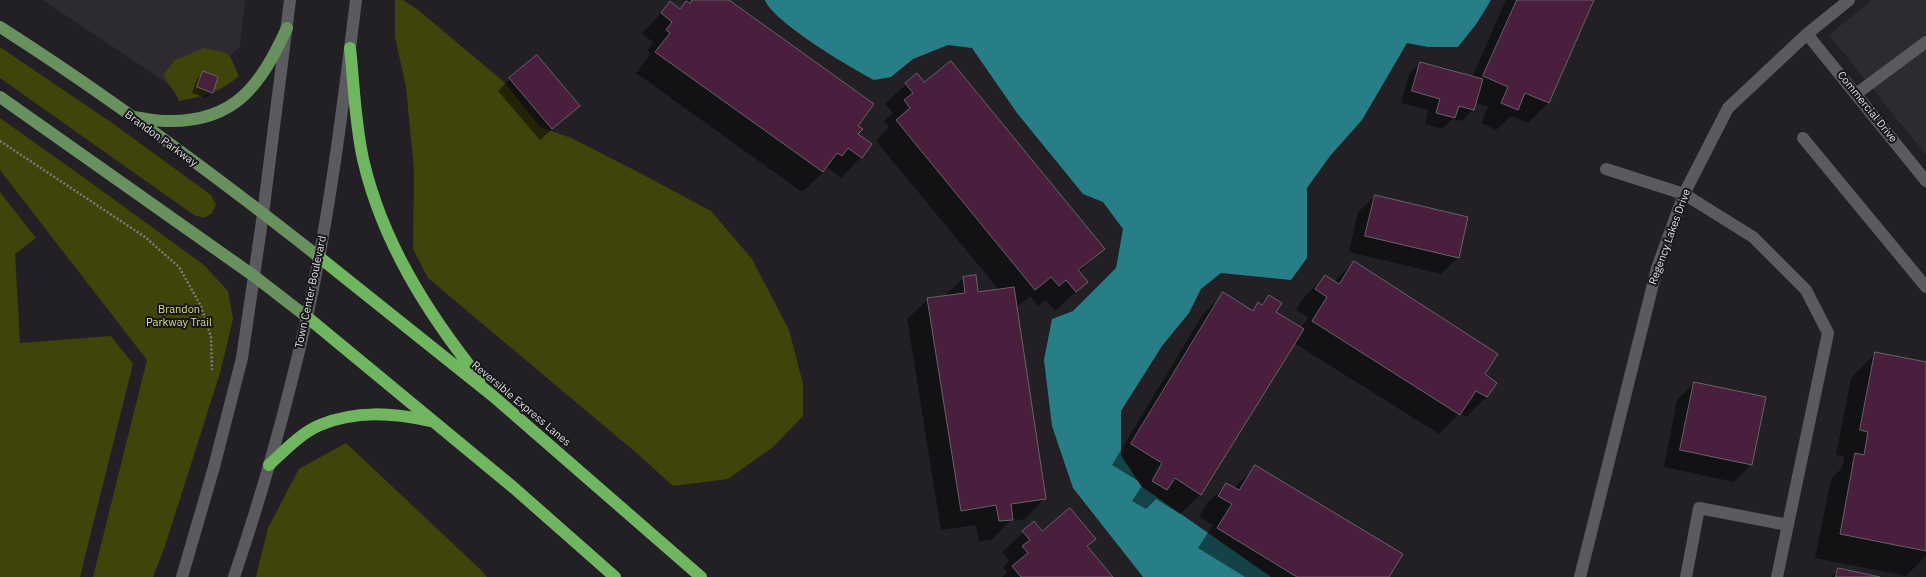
<!DOCTYPE html>
<style>
body{margin:0}
canvas{display:block;background:#222024}
</style>
<canvas width="1926" height="577"></canvas>
<script>
const ctx = document.querySelector('canvas').getContext('2d');
ctx.lineJoin = 'round';
function paint(path, color) {
  ctx.fillStyle = color;
  ctx.fill(path, 'evenodd');
}
function strokePath(path, color, width, dash) {
  ctx.strokeStyle = color;
  ctx.lineWidth = width;
  ctx.lineCap = dash ? 'butt' : 'round';
  ctx.setLineDash(dash || []);
  ctx.stroke(path);
}
function write(font, color, halo, rows, align = 'center') {
  ctx.font = font + ' "IBM Plex Sans",sans-serif';
  ctx.lineWidth = 4;
  ctx.setLineDash([]);
  ctx.textBaseline = 'middle';
  ctx.strokeStyle = halo;
  ctx.fillStyle = color;
  for (const [text, x, y, turn = 0] of rows) {
    ctx.save();
    ctx.translate(x, y);
    ctx.rotate((+turn || 0) * Math.PI / 180);
    ctx.textAlign = isNaN(turn) ? turn : align;
    if (halo) ctx.strokeText(text, 0, 0);
    ctx.fillText(text, 0, 0);
    ctx.restore();
  }
}
paint(new Path2D(`
 M43,0H245L240,47L185,95Z
 M1872,0H1926V155L1829,35Z`), '#2d2a32');
paint(new Path2D(`
 M395,0H403L417,9L504,82L540,127L571,138L636,171L711,211L752,259L789,330L803,384V416L773,447L728,479L673,486L640,456L428,278L413,249L414,169L406,87L395,37Z
 M0,47L115,125L211,195L216,205L211,214L204,218L194,215L0,78Z
 M204,48C233,54 227,50 239,76C221,92 202,97 179,101C176,90 166,85 164,74L175,60Z
 M0,118L83,177L204,265L228,291L233,319L220,373L165,546L153,577H93L147,360L0,170Z
 M0,192L36,238L15,254L20,343L111,336L133,364L80,577H0Z
 M346,443L482,571L487,577H256L268,528L299,469Z`), '#40430a');
paint(new Path2D(`
 M765,0H1491L1477,23L1458,47H1428L1407,43L1362,120L1330,156L1307,188V258L1291,280L1221,273L1201,289L1189,313L1162,346L1121,411V455L1141,486L1271,577H1143L1073,488L1052,426L1044,360L1052,319L1073,311L1116,268L1123,229L1103,202L1083,194L1017,113L972,48L948,45L913,59L891,77L874,80C851,68 773,22 765,0Z`), '#277e86');
paint(new Path2D(`
 M689,0H728L857,126V135L871,145L861,157L841,178L828,168L802,192L636,73L651,53L647,51L653,42L642,34L670,3L679,9Z
 M1506,0H1593L1548,103L1528,123L1511,116L1496,130L1481,123L1488,107L1475,102L1473,109L1462,121L1453,119L1442,129L1425,124L1428,110L1401,103L1409,75L1420,63L1472,77Z
 M203,73L212,92L206,98L192,93L197,79Z
 M916,75L924,84L1103,249L1079,273L1086,282L1055,311L1046,300L1038,306L1030,296L1016,308L1045,498L1025,519L1010,521L992,540L979,541L976,525L941,530L907,319L928,299L944,297L963,278L977,293L999,290L876,141L889,127L884,121L893,113L885,104Z
 M510,79L578,106L540,140L498,91Z
 M1375,196L1467,218L1458,258L1441,274L1349,252L1358,212Z
 M1354,262L1483,375L1487,397L1466,417L1460,413L1439,434L1294,343L1201,494L1180,514L1156,499L1146,509L1132,501L1143,484L1112,465L1203,314L1223,294L1251,311L1269,296L1275,313L1301,328L1308,317L1296,310L1304,297L1325,276L1334,282Z
 M1875,353L1926,363V556L1906,576L1815,558L1831,479L1842,468L1844,456L1836,455L1851,378Z
 M1694,383L1765,398L1751,465L1734,482L1664,467L1677,400Z
 M1255,467L1388,577H1245L1198,548L1213,525L1199,517L1206,504L1227,484L1234,488Z
 M1034,523L1042,532L1094,539L1087,547L1111,577H1002L1007,572L1003,567L1009,561L1002,552Z
 M1839,569L1876,577H1831Z`), '#0007');
const building = new Path2D(`
 M692,0H729L874,104L858,126L863,129L858,134L872,144L862,158L848,148L842,156L837,153L823,172L655,52L670,33L666,30L672,22L661,13L670,1L680,9L686,1L690,3Z
 M1517,0H1594L1549,103L1525,93L1518,110L1501,103L1508,87L1483,76Z
 M537,55L580,106L552,129L509,78Z
 M951,61L1105,249L1078,270L1088,282L1076,292L1066,280L1059,286L1051,277L1035,290L896,120L910,108L904,100L913,93L905,83L917,73L924,82Z
 M1420,62L1483,79L1474,110L1459,106L1455,118L1436,113L1440,99L1412,91Z
 M203,71L218,77L213,93L197,87Z
 M1375,195L1468,217L1459,258L1365,236Z
 M1354,261L1498,354L1485,374L1497,383L1487,397L1476,391L1460,415L1312,321L1327,297L1315,289L1325,275L1339,284Z
 M976,275L978,292L1014,287L1046,499L1011,504L1013,520L999,521L996,505L961,511L927,298L965,293L963,277Z
 M1223,292L1253,311L1258,302L1262,305L1269,295L1282,303L1276,312L1304,329L1201,495L1175,478L1167,490L1152,481L1162,463L1131,444Z
 M1875,352L1926,362V551L1840,534L1855,453L1864,455L1868,432L1860,430Z
 M1694,382L1766,397L1752,465L1680,450Z
 M1255,465L1403,554L1389,577H1297L1217,528L1232,504L1218,496L1226,483L1239,490Z
 M1070,508L1096,539L1087,546L1113,577H1021L1012,566L1028,553L1022,546L1030,540L1022,531L1034,521L1042,531Z
 M1838,568L1880,577H1836Z`);
paint(building, '#4a1e3d');
strokePath(building, '#676366', 1);
strokePath(new Path2D(`
 M0,141L145,237L179,267L201,306L211,337L212,370`), '#7b7a7d', 2.5, [2, 2]);
strokePath(new Path2D(`
 M1807,34L1926,181
 M1856,94L1926,42
 M1803,138L1926,287
 M1606,169L1684,194L1753,237L1806,290L1828,333L1777,577
 M182,577L214,467L242,358L263,214L290,0
 M234,577C263,492 287,405 307,317C330,213 343,106 356,0
 M1580,577L1657,268L1684,194L1728,108L1807,34L1849,0
 M1686,577L1699,508L1788,525`), '#5b5a5e', 12);
strokePath(new Path2D(`
 M0,27C110,97 216,176 319,257
 M0,97L254,276L307,317
 M133,117C144,118 155,121 166,121C236,123 261,84 287,28`), '#68915f', 12);
strokePath(new Path2D(`
 M350,48C354,85 355,123 363,159C382,242 428,314 480,379
 M319,257L493,396L701,577
 M307,317L514,488L615,577
 M269,465C284,451 301,433 320,425C356,410 393,413 430,421`), '#70b55f', 12);
write('11px', '#dfdee0', '#18171a', [
 ["Commercial Drive",1867,107,51],
 ["Brandon Parkway",161,139,36],
 ["Regency Lakes Drive",1670,237,-70],
 ["Town Center Boulevard",311,292,-78],
 ["Reversible Express Lanes",521,404,40]
]);
write('11px', '#d5de87', '#18171a', [
 ["Brandon",179,310],
 ["Parkway Trail",179,323]
]);
</script>
